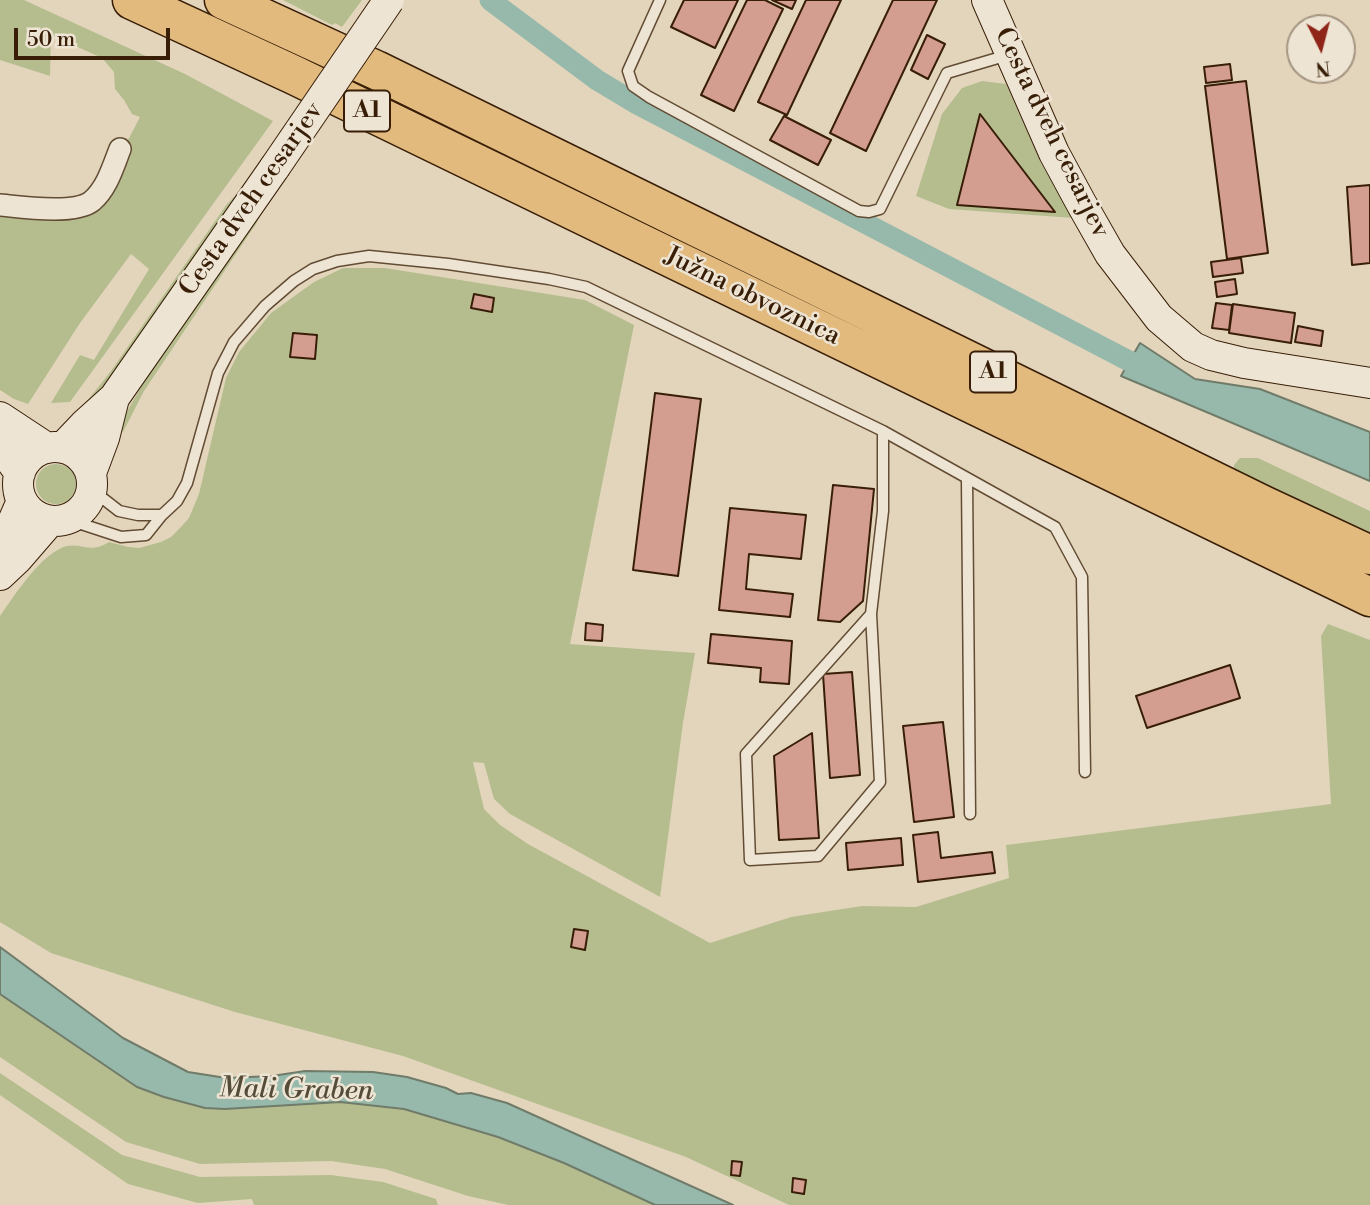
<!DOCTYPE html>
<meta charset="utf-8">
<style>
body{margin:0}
#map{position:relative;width:1370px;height:1205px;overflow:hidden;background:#e3d5bb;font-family:"Libre Bodoni",serif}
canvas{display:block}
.north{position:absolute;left:1286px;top:14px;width:70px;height:70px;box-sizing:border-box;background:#ede4d3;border:2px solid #a59581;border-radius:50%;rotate:174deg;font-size:19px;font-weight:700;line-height:28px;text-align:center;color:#381e07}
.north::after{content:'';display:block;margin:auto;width:24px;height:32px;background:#8f2418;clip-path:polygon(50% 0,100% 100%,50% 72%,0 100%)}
.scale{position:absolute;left:14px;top:28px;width:156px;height:32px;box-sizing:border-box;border:4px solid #381e07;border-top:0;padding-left:9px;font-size:21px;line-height:24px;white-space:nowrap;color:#381e07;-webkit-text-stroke:5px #ede4d3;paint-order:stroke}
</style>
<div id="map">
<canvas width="1370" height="1205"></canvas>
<div class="north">N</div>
<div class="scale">50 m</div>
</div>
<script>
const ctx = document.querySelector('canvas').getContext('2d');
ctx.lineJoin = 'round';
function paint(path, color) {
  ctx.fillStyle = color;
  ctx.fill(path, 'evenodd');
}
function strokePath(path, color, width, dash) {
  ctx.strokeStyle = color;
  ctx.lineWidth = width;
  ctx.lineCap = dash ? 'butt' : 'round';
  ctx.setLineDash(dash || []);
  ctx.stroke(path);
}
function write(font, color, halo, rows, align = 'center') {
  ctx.font = font + ' "Libre Bodoni",serif';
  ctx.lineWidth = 5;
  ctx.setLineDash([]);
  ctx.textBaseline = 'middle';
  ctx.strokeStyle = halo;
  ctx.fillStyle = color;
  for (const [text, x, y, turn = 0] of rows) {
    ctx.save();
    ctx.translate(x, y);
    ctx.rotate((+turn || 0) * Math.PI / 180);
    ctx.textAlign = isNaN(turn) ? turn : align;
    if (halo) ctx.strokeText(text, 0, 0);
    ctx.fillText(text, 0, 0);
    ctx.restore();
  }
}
paint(new Path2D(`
 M0,0H24L185,74L273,121L70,402L51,403L80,355L94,360L149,269L131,254L80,323L28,404L14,399L0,390V210L30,214L101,192L140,117L132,114L124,100L115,89L114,72L102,58L51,35L50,76L0,60Z
 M283,0H362L342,27L335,23L332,25Z
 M982,81L1006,84L1041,163L1073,218L949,209L916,196L942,114L962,88Z
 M248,183L203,250L88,408L84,405L111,371L227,204Z
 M271,195L256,224L144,391L123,432L118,428C162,346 218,271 271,195Z
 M343,268H385L585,300L634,325L570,644L695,653L683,723L660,897L510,814L494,799L484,763L473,762L484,809L500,825L528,844L710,943L791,917L862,906L916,907L1009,878L1006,845L1331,804L1321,636L1328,624L1370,640V1205H789L686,1157L403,1056L235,1012L51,953L0,922V616C14,596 42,552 67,546C84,543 90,554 109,542L128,547L139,548L161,542L171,537L180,528L189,518L199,494L226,378L239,352L271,313L314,282Z
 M1240,458H1258L1370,511V542L1233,478L1234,465Z
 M36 484a20 20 0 1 1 40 0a20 20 0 1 1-40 0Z
 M0,994L137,1087L164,1097L205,1108L225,1109L340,1102L404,1109L498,1137L564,1163L655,1205H508L468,1196L385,1169L331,1161L200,1164L126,1142L0,1057Z
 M0,1073L122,1155L200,1177L331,1175L383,1182L436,1199L438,1205H254L252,1199L198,1203L128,1184L0,1095Z`), '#b5bd8f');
const water = new Path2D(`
 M1140,343L1195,379L1260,389L1370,432V481L1121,376Z
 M0,947L123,1038L188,1072L226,1078L272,1076L305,1071L373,1072L407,1077L446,1088L458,1094L471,1093L507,1103L733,1205H655L564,1163L498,1137L404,1109L340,1102L225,1109L205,1108L164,1097L137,1087L0,994Z`);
paint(water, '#96b9ab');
strokePath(water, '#707b69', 2);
strokePath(new Path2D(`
 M490,0L597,80L637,104L1129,361L1156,372`), '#96b9ab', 21);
const building = new Path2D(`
 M684,0H738L715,48L671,27Z
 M747,0H765L783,9L734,111L701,95Z
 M772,0H796L792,9Z
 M806,0H841L787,115L758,102Z
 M893,0H937L866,151L830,133Z
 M927,35L945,44L928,79L911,70Z
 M1230,64L1232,80L1206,83L1204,67Z
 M1246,81L1268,253L1227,259L1205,86Z
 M980,114L1055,212L957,205Z
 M784,116L831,140L818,165L770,140Z
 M1370,185V263L1352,265L1347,187Z
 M1241,258L1243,273L1213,277L1211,262Z
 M1235,279L1237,294L1217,297L1215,282Z
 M474,294L494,298L492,312L471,308Z
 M1216,303L1232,305L1229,330L1212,328Z
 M1233,304L1295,313L1291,343L1229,333Z
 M1298,326L1323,331L1321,346L1295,342Z
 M293,333L317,335L315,359L290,357Z
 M655,393L701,399L678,576L633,570Z
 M833,485L874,489L863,601L840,622L818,620Z
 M730,508L806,515L801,559L749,554L746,589L793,594L790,617L719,610Z
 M586,623L603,625L602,641L585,640Z
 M711,634L792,641L789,684L760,682L761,668L708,663Z
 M1230,665L1240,698L1147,728L1136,696Z
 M852,672L860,775L830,778L823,674Z
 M943,722L954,817L914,822L903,726Z
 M812,733L819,838L779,840L774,756Z
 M938,832L941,858L992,852L995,873L918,882L913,835Z
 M901,838L903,865L848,870L846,843Z
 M574,929L588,931L585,950L571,947Z
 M732,1161L742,1162L740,1176L731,1175Z
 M793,1178L806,1180L804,1194L792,1192Z`);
paint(building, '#d39d90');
strokePath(building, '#381e07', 2);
const lane = new Path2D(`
 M660,0L628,71L633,86L649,97L859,211L869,212L880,209L947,73L1008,55
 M967,479L970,814
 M92,490L119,511L138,515H162
 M66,519L121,537L146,535L162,515L177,501L187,483L218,373L234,342L265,306L294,281L313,269L337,261L369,256L448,264L549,279L586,287L883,431L1055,527L1082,577L1085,772
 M871,614L746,754L750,860L818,856L880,782L871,614L883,511V431`);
const street = new Path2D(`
 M0,205C21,207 75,215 92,201C107,188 113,167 120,149`);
const secondary = new Path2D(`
 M987,0L1054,153L1081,203L1110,254L1159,318L1193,347L1211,355L1244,363L1370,383
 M0,417L47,448
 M0,446L20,473
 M18 484a37 37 0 1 1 74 0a37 37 0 1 1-74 0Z
 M63,447L84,425L114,398L275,167
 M91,473L104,438L114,398
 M0,551L22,501
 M0,575L18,558L50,521`);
const highway = new Path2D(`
 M132,0L294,75L1370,597
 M224,0L376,70L1263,505L1370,555`);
strokePath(lane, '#634c34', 13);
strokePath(street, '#634c34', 24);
strokePath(secondary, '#381e07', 32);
strokePath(highway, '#381e07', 41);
strokePath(lane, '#ede4d3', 10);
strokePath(street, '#ede4d3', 21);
strokePath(secondary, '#ede4d3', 30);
strokePath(highway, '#e2ba7e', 38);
const secondaryBridge = new Path2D(`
 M275,167L389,0`);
strokePath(secondaryBridge, '#381e07', 32, []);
strokePath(secondaryBridge, '#ede4d3', 30);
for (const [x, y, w] of [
 [367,111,46],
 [993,372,46]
]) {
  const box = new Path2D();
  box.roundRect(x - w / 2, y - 20.5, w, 41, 5);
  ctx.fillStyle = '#ede4d3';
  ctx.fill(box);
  strokePath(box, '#381e07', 2);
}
write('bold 24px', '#381e07', null, [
 ["A1",367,111],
 ["A1",993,372]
]);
write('26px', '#381e07', '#ede4d3', [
 ["Cesta dveh cesarjev",1051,133,64],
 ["Cesta dveh cesarjev",252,200,-55],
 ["Južna obvoznica",752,297,26]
]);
write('italic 28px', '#544c38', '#ede4d3', [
 ["Mali Graben",296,1091,1]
]);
</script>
